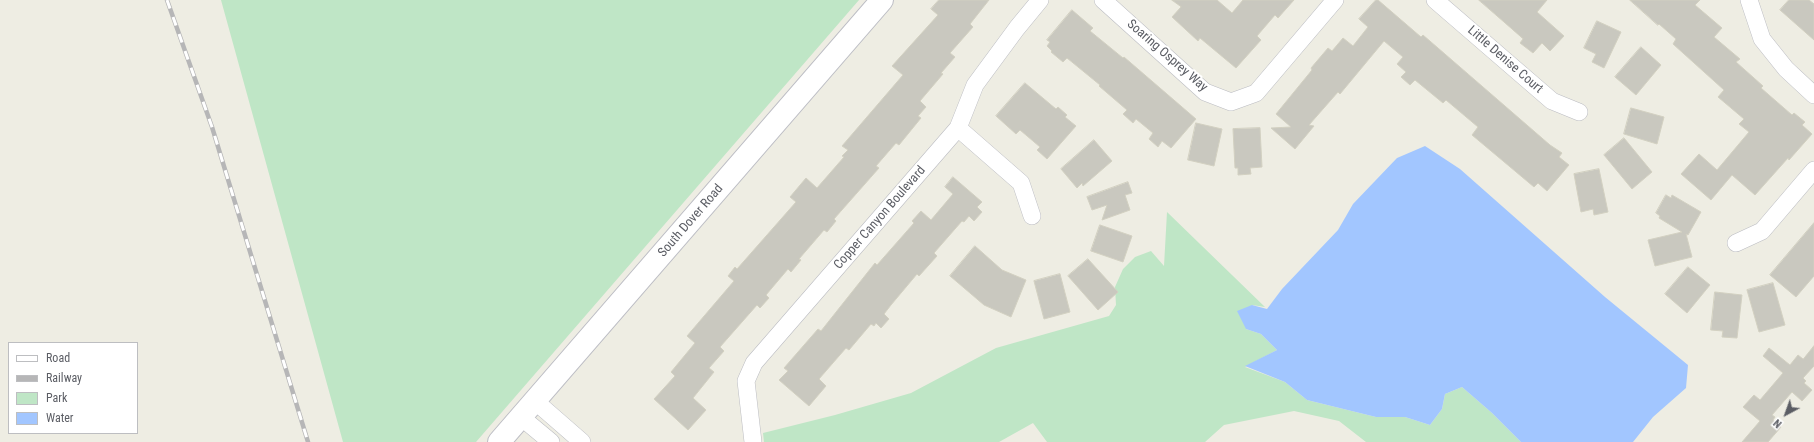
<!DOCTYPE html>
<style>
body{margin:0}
#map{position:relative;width:1814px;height:442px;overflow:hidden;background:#eeede3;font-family:"Roboto Condensed",sans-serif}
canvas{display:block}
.legend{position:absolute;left:8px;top:342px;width:130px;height:92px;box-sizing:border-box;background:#fff;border:1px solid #bdbec1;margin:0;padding:5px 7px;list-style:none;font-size:12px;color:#5b5d64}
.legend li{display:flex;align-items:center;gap:8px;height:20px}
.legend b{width:20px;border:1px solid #bdbec1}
.north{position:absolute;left:1766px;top:394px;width:40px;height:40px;-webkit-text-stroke:3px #fff;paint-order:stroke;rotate:221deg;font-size:11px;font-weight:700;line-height:16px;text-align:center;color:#5b5d64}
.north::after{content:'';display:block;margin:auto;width:14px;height:18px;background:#5b5d64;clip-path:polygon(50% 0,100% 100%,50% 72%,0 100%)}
</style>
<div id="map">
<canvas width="1814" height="442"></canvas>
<ul class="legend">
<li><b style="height:5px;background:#fff"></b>Road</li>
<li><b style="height:5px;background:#b6b6b7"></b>Railway</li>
<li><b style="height:11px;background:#bfe6c6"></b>Park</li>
<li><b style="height:11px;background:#a2c6ff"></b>Water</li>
</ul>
<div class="north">N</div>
</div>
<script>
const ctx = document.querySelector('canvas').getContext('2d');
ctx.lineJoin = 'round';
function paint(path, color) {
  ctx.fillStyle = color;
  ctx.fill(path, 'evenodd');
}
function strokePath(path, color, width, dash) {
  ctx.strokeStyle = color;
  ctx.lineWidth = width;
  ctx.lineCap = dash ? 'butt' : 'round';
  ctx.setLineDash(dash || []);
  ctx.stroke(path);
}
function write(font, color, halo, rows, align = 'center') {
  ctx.font = font + ' "Roboto Condensed",sans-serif';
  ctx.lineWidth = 4;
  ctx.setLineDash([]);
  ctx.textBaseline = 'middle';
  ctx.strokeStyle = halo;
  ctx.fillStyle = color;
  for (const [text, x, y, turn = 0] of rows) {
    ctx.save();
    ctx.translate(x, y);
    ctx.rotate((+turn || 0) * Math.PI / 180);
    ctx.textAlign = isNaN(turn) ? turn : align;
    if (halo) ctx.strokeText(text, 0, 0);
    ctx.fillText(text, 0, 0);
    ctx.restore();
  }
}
paint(new Path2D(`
 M221,0H859L476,442H343Z
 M1167,212L1265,307L1252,305L1246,329L1261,334L1277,350L1245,367L1285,382L1307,400L1376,417H1405L1430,425L1442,409L1445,394L1462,387L1492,413L1521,442H1366L1339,421L1294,411L1224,425L1205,442H1047L1033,423L999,442H764L763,433L835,415L911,393L996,348L1109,316L1116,305L1115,287L1123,269L1135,257L1151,251L1164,266Z`), '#bfe6c6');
paint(new Path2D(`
 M1425,146L1460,169L1605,297L1688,365L1686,388L1653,417L1633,442H1521L1492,413L1462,387L1445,394L1442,409L1430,425L1405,417H1376L1307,400L1285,382L1245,366L1277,350L1261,334L1246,329L1237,311L1252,305L1267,309L1282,289L1338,230L1353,204L1397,158Z`), '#a2c6ff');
const building = new Path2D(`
 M939,0H989L970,24L973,27L950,53L955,57L941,73L943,74L920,101L926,107L918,116L921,118L899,145L896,143L876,166L879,168L834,219L836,221L827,232L824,230L799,259L801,260L791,272L788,269L766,295L769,298L760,308L757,305L720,347L724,351L709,368L714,372L693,398L706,410L688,430L654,399L675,376L671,372L695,343L687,336L734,281L728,276L735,267L737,269L796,202L790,197L806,178L817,188L844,157L842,156L848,150L842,146L903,75L892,66L938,15L931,9Z
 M1172,0H1217L1232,13L1243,0H1294L1278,18L1275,15L1257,36L1261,40L1236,68L1200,38L1198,41L1172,17L1181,7Z
 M1376,0H1378L1421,37L1423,35L1550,145L1562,153L1559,157L1569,165L1547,191L1538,183L1534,187L1472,135L1478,127L1446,100L1443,103L1415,80L1410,85L1401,77L1406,72L1397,64L1403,57L1384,41L1340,94L1338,92L1309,125L1314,126L1295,149L1271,128L1291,127L1276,114L1312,70L1311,68L1328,48L1332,51L1343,38L1353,46L1368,27L1359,19Z
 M1479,0H1547L1537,12L1564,36L1550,51L1542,43L1533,53L1520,43L1523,39Z
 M1630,0H1700L1695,5L1722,28L1714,37L1740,59L1736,62L1763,86L1761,88L1792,115L1794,113L1805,122L1802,125L1812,134L1789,160L1788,158L1755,195L1732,175L1711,200L1681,174L1699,154L1717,170L1749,132L1739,124L1744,119L1718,97L1724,90L1673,44L1676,39L1659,24L1658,25Z
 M1789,0H1809L1814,4V40L1780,10Z
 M1072,10L1093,28L1090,31L1123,58L1124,57L1196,119L1171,148L1162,141L1158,147L1149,139L1153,133L1136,119L1133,123L1123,114L1127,110L1099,86L1100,85L1067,58L1063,62L1051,52L1052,51L1047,46L1050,42L1047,40Z
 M1597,21L1621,32L1604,68L1592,62L1596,54L1584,48Z
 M1641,47L1661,65L1636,95L1615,77Z
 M1025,83L1056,109L1058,107L1067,115L1065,117L1076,126L1047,159L1037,150L1040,147L1020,130L1016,134L996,116Z
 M1631,108L1664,117L1657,144L1624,134Z
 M1196,123L1222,129L1214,166L1188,160Z
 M1260,128L1262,167L1250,168L1251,174L1238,175V168H1235L1233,129Z
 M1624,138L1652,172L1632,189L1604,155Z
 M1094,140L1112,161L1083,186L1082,183L1077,188L1061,169Z
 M1599,169L1608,212L1594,215L1593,209L1581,212L1574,174Z
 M953,177L982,202L977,207L982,212L974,221L969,216L964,222L962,221L934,253L937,256L919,276L917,274L891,305L884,314L889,319L881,328L876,323L874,326L871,324L849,350L846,348L819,379L826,386L809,406L779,380L788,371L784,368L818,329L821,331L875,263L877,265L914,223L912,221L921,211L931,220L953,194L945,187Z
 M1128,182L1132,193L1125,195L1130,210L1102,220L1107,205L1092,210L1087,197Z
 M1666,195L1671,198L1672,195L1701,212L1688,235L1686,234L1692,257L1655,266L1648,240L1682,232L1659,218L1660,216L1656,213Z
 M1814,223V276L1796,297L1770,275Z
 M1100,225L1132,236L1123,262L1091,251Z
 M975,246L1002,270L1026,280L1011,317L984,305L950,276Z
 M1088,259L1118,292L1098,310L1068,276Z
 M1688,267L1710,285L1687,313L1665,294Z
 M1060,274L1070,312L1044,319L1034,281Z
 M1773,283L1785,325L1759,332L1747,290Z
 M1715,292L1742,295L1737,338L1722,337L1723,331L1711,330Z
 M1814,346V366L1803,378L1806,381L1804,383L1812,390L1802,401L1792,392L1772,415L1775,417L1773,420L1781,427L1768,442H1742L1760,421L1743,407L1754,395L1760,400L1783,373L1763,356L1769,348L1790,365L1798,355L1803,359Z`);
paint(building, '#c9c8bf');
strokePath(building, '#d2d0c1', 1);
const street = new Path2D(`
 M1103,0L1205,92L1231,102L1256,93L1335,0
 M1435,0L1552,101L1579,112
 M1749,0L1762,39L1786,69L1814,95
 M958,128L1021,183L1032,216
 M1736,243L1762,231L1814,170
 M535,401L582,442
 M521,417L551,442
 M753,442L746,381L754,363L958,128L975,85L1017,28L1040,0`);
const secondary = new Path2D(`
 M499,442L882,0`);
strokePath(street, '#bbbcc2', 18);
strokePath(secondary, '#bcbdc4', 24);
strokePath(street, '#fff', 17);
strokePath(secondary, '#fff', 22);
const rail = new Path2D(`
 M167,0L212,127L308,442`);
strokePath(rail, '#b6b6b7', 4.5);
strokePath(rail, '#fff', 3, [9]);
write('13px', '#5b5d64', '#fff', [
 ["Soaring Osprey Way",1167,56,41],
 ["Little Denise Court",1505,60,41],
 ["Copper Canyon Boulevard",880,218,-49],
 ["South Dover Road",691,221,-49]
]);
</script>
